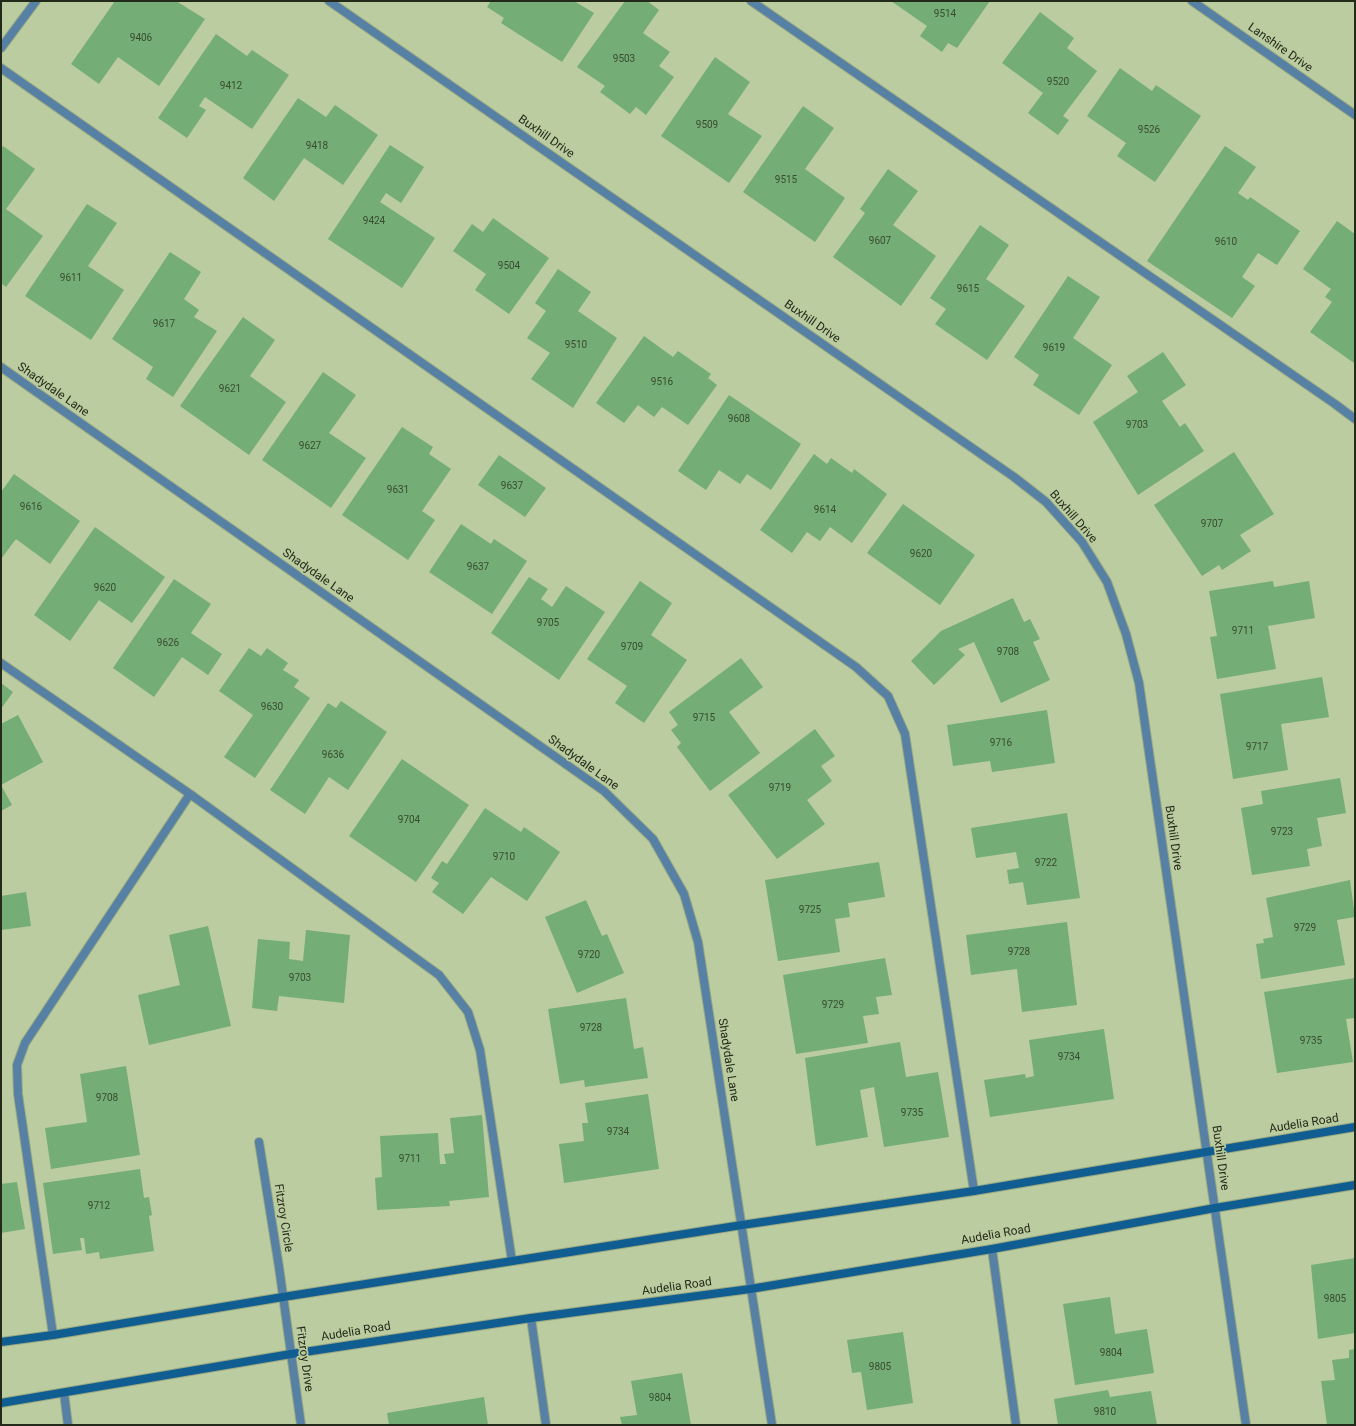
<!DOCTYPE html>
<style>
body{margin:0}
#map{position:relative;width:1356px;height:1426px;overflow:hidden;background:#bbcca0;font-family:Roboto,sans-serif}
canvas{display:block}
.frame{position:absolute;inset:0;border:2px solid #242a19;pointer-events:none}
</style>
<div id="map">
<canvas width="1356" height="1426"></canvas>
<div class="frame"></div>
</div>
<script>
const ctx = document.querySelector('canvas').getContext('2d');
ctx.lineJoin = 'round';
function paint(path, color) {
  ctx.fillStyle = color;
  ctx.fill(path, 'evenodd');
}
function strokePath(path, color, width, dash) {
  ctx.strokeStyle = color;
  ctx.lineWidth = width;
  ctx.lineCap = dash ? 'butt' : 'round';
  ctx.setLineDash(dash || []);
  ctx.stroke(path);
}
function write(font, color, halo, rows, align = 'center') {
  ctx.font = font + ' Roboto,sans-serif';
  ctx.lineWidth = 3.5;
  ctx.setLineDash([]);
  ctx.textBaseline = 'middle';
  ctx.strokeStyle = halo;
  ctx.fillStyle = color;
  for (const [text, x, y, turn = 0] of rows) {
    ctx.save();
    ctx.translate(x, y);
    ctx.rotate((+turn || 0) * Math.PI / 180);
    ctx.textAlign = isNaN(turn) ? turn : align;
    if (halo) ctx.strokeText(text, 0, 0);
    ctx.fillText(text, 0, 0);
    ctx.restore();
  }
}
paint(new Path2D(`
 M115,1H176L205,19L159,86L118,57L99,84L71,64Z
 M491,1H574L594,13L562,62L501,23L504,18L487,7Z
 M625,1H647L659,10L643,33L670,52L659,66L674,77L646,115L636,107L630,114L600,92L605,86L577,67Z
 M891,1H990L957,48L948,43L942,52L920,36L927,26Z
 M1040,12L1074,38L1067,48L1097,71L1063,116L1069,120L1058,135L1028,113L1043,93L1002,63Z
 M216,34L247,56L252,50L289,75L252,129L205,97L199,106L206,110L187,138L158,118Z
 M715,57L750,82L728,114L762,136L729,183L661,136Z
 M1120,68L1152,91L1156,85L1201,116L1155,182L1117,156L1126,143L1087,116Z
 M298,98L326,117L335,105L378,135L343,185L304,158L274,201L243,178Z
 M803,106L834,128L805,169L845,198L815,242L743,192Z
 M390,145L424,167L401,203L386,193L380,202L435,238L402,288L328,239Z
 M3,146L35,169L6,209L43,236L6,287L1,283V149Z
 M1225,146L1256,167L1238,193L1248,200L1250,197L1300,231L1277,265L1258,253L1242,277L1255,286L1232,318L1147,261Z
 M888,169L918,191L893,225L936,256L901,306L833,257L865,213L860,209Z
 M87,204L117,223L88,266L124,290L91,340L25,296Z
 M493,218L549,258L509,314L475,290L486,274L453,251L472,224L483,232Z
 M1337,221L1355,234V362L1354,363L1310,332L1332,302L1325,297L1331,289L1303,269Z
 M980,225L1009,245L986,279L1025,306L987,360L935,324L946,309L930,298Z
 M170,252L201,272L184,299L199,310L194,317L217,331L173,397L146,379L153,367L112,339Z
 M558,269L591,292L578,311L617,338L573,408L531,379L550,353L527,338L546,311L535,303Z
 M1068,276L1100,297L1073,338L1112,365L1079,415L1033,385L1039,375L1014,357Z
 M243,317L275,340L250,376L286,402L249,455L180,406Z
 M644,336L673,357L678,351L711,374L708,378L717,385L688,425L662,407L654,417L638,405L624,423L596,403Z
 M1163,352L1186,385L1162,401L1180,427L1185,423L1204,451L1138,495L1093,422L1138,392L1127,376Z
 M323,372L356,395L329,433L366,458L331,508L262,460Z
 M729,395L801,444L771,490L747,474L740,484L719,470L706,490L678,471Z
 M402,427L433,447L429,454L451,469L422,511L435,520L408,560L342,515Z
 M1234,452L1274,514L1240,535L1251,551L1222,570L1219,565L1202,576L1154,505Z
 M814,454L827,464L831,458L852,473L854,469L887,494L852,543L830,527L820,541L807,532L792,553L760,530Z
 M499,455L546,488L525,517L478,485Z
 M14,474L80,521L50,564L16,539L1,559V492Z
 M903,504L975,555L940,605L867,553Z
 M461,524L491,544L494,539L527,561L492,614L429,572Z
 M95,527L165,577L132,623L99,600L70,641L34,615Z
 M529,577L548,589L541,599L552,607L566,586L605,612L559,680L491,633Z
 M174,579L211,604L191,633L222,654L208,675L182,657L154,697L113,668Z
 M640,581L672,603L651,635L687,660L644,723L615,703L627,686L587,659Z
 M1273,581L1274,587L1309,581L1315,618L1268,626L1276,669L1217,679L1210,637L1217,636L1209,591Z
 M1013,598L1024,622L1030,619L1040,639L1033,642L1050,680L1001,703L974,642L958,649L965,655L934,685L911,661L941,631Z
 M249,648L261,656L267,648L288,663L283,670L299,680L294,687L310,698L255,778L224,757L253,715L219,691Z
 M741,658L763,687L729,712L760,753L710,791L677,747L681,743L671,730L678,725L669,712Z
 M1322,677L1329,717L1281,724L1288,770L1233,779L1220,694Z
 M1,683L13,692L1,709Z
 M341,701L387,732L348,790L329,777L305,814L270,790L328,703L336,708Z
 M1047,710L1055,763L992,772L990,761L953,766L947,725Z
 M18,715L43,762L1,785L12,805L1,811V724Z
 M815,729L835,756L821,766L832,781L807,800L825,824L777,859L728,795Z
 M402,759L469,805L416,882L349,836Z
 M1340,778L1346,813L1317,818L1322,846L1307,849L1310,866L1252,875L1241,808L1263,804L1261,791Z
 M485,808L521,832L524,827L560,852L527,901L491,877L463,914L432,892L439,883L431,878L442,861L447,864Z
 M1067,813L1080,898L1027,905L1023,882L1009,884L1007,870L1019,868L1016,852L976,858L971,828Z
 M879,862L885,897L848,903L850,917L835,919L840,952L778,961L765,880Z
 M1350,880L1355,917L1337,920L1345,965L1261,979L1256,944L1264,943L1263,939L1273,937L1266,898Z
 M26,892L31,926L1,930V896Z
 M586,900L602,936L607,934L624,973L577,993L545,917Z
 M1067,922L1077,1005L1022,1012L1017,969L971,975L966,935Z
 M208,926L231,1026L149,1045L138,995L180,985L169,935Z
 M306,930L350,935L344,1003L279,996L277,1011L252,1008L258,939L290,942L289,959L303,961Z
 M885,958L892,995L876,997L879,1014L863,1016L868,1043L796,1054L783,975Z
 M1355,978V1018L1346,1019L1353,1062L1277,1073L1264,992Z
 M626,998L634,1049L643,1047L648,1078L585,1087L584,1080L560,1084L548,1009Z
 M1104,1029L1114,1099L990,1117L984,1080L1025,1074L1026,1078L1034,1076L1029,1040Z
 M900,1042L906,1077L938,1072L949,1137L884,1147L874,1087L860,1090L868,1137L816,1146L805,1058Z
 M126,1066L140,1155L51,1169L45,1128L87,1122L80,1074Z
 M648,1094L659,1169L564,1183L559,1144L584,1141L582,1123H588L585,1103Z
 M482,1115L489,1197L449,1201L450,1206L377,1210L375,1178L382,1177L380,1136L438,1133L440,1164H446L444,1154L454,1153L450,1118Z
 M140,1169L144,1198L149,1197L152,1215L149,1216L154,1251L100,1259L99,1252L86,1254L84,1238H80L82,1250L53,1254L43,1183Z
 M17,1182L25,1229L1,1233V1184Z
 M1355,1258V1333L1318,1339L1311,1265Z
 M1110,1297L1115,1334L1147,1329L1154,1373L1075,1385L1063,1304Z
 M903,1332L913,1403L867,1410L861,1372L852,1373L847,1340Z
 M1355,1349V1425H1327L1321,1381L1335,1380L1332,1360L1349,1358V1350Z
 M682,1373L691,1425H622L620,1417L637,1415L631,1381Z
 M1108,1390L1110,1397L1151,1391L1157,1425H1058L1054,1399Z
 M484,1397L488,1425H389L387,1413Z`), '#74ad75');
const service = new Path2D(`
 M751,1L1335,404L1355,419
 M1,68L856,667L888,696L905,734L974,1191
 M1,663L190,794L25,1043L17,1065L18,1094L53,1335
 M190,794L439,975L468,1012L480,1050L512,1261
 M992,1249L1016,1425
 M531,1318L546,1425
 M64,1393L68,1425`);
const minor = new Path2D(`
 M329,1L1014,477L1046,502L1082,542L1107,582L1126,634L1139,683L1246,1425
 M1,48L36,1
 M1,367L604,791L653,839L684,894L698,942L772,1425
 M259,1142L279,1267L301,1425`);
const tertiary = new Path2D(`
 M1192,1L1355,115`);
const secondary = new Path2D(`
 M1,1342L53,1335L283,1297L742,1225L974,1191L1355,1127
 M1,1403L291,1354L531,1318L750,1289L992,1249L1215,1208L1355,1185`);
strokePath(service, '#9aa882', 10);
strokePath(minor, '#9aa882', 10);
strokePath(tertiary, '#9aa882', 10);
strokePath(secondary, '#9aa882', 10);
strokePath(service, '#5680a4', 8);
strokePath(minor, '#5680a4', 8);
strokePath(tertiary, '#5680a4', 8);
strokePath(secondary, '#0f5d91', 8);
write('10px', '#384b30', null, [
 ["9514",945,14],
 ["9406",141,38],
 ["9503",624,59],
 ["9520",1058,82],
 ["9412",231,86],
 ["9509",707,125],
 ["9526",1149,130],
 ["9418",317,146],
 ["9515",786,180],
 ["9424",374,221],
 ["9607",880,241],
 ["9610",1226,242],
 ["9504",509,266],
 ["9611",71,278],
 ["9615",968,289],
 ["9617",164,324],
 ["9510",576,345],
 ["9619",1054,348],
 ["9516",662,382],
 ["9621",230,389],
 ["9608",739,419],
 ["9703",1137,425],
 ["9627",310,446],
 ["9637",512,486],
 ["9631",398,490],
 ["9616",31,507],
 ["9614",825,510],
 ["9707",1212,524],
 ["9620",921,554],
 ["9637",478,567],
 ["9620",105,588],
 ["9705",548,623],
 ["9711",1243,631],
 ["9626",168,643],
 ["9709",632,647],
 ["9708",1008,652],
 ["9630",272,707],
 ["9715",704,718],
 ["9716",1001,743],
 ["9717",1257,747],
 ["9636",333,755],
 ["9719",780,788],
 ["9704",409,820],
 ["9723",1282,832],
 ["9710",504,857],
 ["9722",1046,863],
 ["9725",810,910],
 ["9729",1305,928],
 ["9728",1019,952],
 ["9720",589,955],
 ["9703",300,978],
 ["9729",833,1005],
 ["9728",591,1028],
 ["9735",1311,1041],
 ["9734",1069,1057],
 ["9708",107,1098],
 ["9735",912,1113],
 ["9734",618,1132],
 ["9711",410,1159],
 ["9712",99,1206],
 ["9805",1335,1299],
 ["9804",1111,1353],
 ["9805",880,1367],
 ["9804",660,1398],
 ["9810",1105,1412]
]);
write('12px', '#242a19', '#bbcca0', [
 ["Lanshire Drive",1280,48,35],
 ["Buxhill Drive",546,137,35],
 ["Buxhill Drive",812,322,35],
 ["Shadydale Lane",53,390,35],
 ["Buxhill Drive",1073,517,49],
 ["Shadydale Lane",318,576,35],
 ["Shadydale Lane",583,763,36],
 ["Buxhill Drive",1173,838,82],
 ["Shadydale Lane",728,1060,81],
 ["Audelia Road",1304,1124,-9],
 ["Buxhill Drive",1220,1158,82],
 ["Fitzroy Circle",283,1218,81],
 ["Audelia Road",996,1235,-10],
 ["Audelia Road",677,1287,-8],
 ["Audelia Road",356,1332,-9],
 ["Fitzroy Drive",304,1359,82]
]);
</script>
